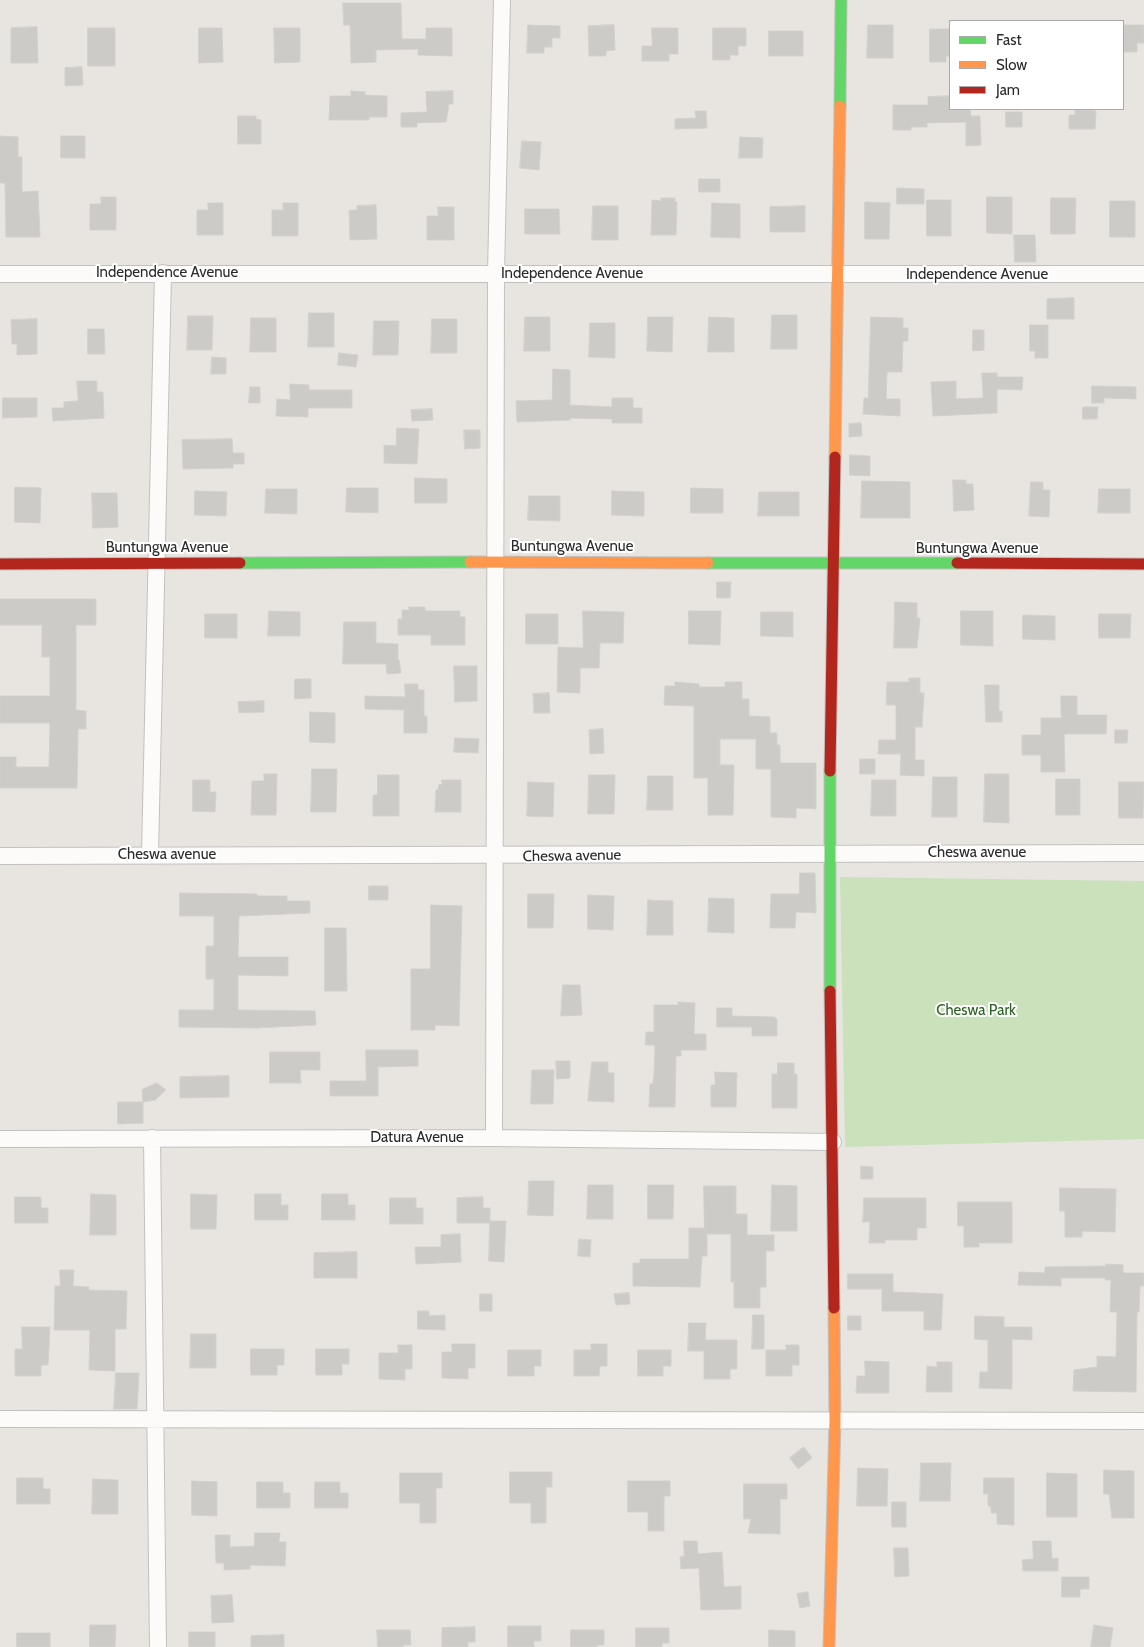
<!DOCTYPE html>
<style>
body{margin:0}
#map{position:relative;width:1144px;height:1647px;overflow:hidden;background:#e8e5e0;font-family:Cabin,sans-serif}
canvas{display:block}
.legend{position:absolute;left:949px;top:20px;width:175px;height:90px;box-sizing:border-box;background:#fff;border:1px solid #aaa;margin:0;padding:6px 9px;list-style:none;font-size:15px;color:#2a2a2a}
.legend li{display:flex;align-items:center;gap:10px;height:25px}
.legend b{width:25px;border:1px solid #aaa}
</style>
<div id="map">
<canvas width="1144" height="1647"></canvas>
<ul class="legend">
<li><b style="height:6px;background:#63d668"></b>Fast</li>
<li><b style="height:6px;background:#ff974d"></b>Slow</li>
<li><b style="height:6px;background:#b3261e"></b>Jam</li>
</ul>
</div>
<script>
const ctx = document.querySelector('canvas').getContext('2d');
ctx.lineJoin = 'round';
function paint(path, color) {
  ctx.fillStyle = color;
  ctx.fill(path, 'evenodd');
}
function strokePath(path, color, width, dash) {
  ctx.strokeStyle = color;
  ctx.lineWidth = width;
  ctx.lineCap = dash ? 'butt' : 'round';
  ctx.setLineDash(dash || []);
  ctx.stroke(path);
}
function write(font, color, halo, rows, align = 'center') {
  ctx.font = font + ' Cabin,sans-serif';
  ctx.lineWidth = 4;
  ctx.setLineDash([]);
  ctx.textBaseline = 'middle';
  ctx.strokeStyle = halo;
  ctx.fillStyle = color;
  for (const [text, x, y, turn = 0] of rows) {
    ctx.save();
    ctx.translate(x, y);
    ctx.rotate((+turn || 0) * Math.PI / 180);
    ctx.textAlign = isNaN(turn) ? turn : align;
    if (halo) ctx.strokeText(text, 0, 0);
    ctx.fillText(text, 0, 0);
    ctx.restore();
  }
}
paint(new Path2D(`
 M840,877L1144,881V1139L845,1147Z`), '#cae1bc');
const building = new Path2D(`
 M343,3H401L402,39H426V28H452V56L418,55V49L376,50V62L351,63L350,25H344Z
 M528,25L560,26V38H552V47H544V53H527Z
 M614,25L615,50L606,51V56H589L588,26Z
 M868,25H893V58H867Z
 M1123,25H1144V43H1137V52H1123Z
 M37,27L38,63H11V28Z
 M88,28H115V66H88Z
 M199,28H222L223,62L199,63Z
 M274,28H300V62L275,63Z
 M652,28H678V54H669V61H642V46H652Z
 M713,28H746V46H738V55H730V60H713Z
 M930,29H950V56H946V62H930Z
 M769,31H803V56H769Z
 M82,67L83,85L65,86V68Z
 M351,91L365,92V95L387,96V117H369V120H329L330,96H351Z
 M453,91V104H449L446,122L417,123V127H401V113L427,112L426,92Z
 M950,96V109H970L971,116H980L981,145L966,146V122L927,123V127H911V130H893V105H928V97Z
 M1075,109L1096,111L1095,129H1069V115H1075Z
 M695,111H706L707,128L675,129V119L696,118Z
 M1006,112H1022V127H1006Z
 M238,116H256V119L261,120V144H238Z
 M0,136L18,137V157H22V192L38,191L40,237H6L5,183H0Z
 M61,136H85V158H61Z
 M740,137L763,138L762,158H739Z
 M522,141L541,142L539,170L520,168Z
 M699,179H720V192H699Z
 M897,188L924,189V204H897Z
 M101,197H116V230H90V204H101Z
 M987,197H1012V234L987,233Z
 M661,198H675V202H677L676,235H651L652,200L661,201Z
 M1051,198H1076L1075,234H1051Z
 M927,200H951V236H927Z
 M1110,201H1135V237H1110Z
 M865,202L890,203L889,239H865Z
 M208,203H223V235H197V210H208Z
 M283,203H298V236H272V210H283Z
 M712,203L740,204V238L711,237Z
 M376,205L377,239L350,240L349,210H357V206Z
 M593,206H618V240H592Z
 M805,206V232H770V207Z
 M438,207H454V240H427V216H438Z
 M525,209H559L560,234H525Z
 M1014,235H1035L1036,262H1015Z
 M1074,298V319H1047V299Z
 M309,313H334V347H308Z
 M772,315H797V349H771Z
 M188,316H213L212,350H187Z
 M525,317H550V351H524Z
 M648,317H673L672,352L647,351Z
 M709,317L734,318V352H708Z
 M871,317L903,318V328H908V341H903L902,372H887L886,399H900V416L863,414L864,398H868Z
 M251,318H276V352H250Z
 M37,319V354L17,355V344H12L11,320Z
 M432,319H457V353H431Z
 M374,321H399L398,355H373Z
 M590,323H615V358L589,357Z
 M1030,325H1048V358H1035V351H1030Z
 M88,329H104L105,354H88Z
 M973,330H984V350L973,351Z
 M339,353L358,355L356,367L338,365Z
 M212,357L226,358V374H211Z
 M553,369L570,370V405L612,407V398H633V408H642V423H612V419L570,418V420L517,422L516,401L552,400Z
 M982,373H997V377H1023L1022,390L997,389V413L933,416L931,382L956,381V399L983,398Z
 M77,381H97V392H103L104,418L53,421L52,408H64V402L78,401Z
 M290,384L309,385V390H352V408H308V417L276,416L277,399L290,400Z
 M1092,386L1136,387V399L1104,398V403H1092Z
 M250,387H260V403H249Z
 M3,398H37V417L3,418Z
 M1083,407H1098L1097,419H1083Z
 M432,409L433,420L412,421L411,410Z
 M861,423L862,436L849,437V424Z
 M397,428L419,429L417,464L384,463V445L396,446Z
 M464,430H480V448L465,449Z
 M232,439L233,453H244V464H233V468L183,469L182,440Z
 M850,455L870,456V476L850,475Z
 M415,478L447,479V503H415Z
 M953,480H966V484H973L974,510L954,511Z
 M862,481L910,482V518H861Z
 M1031,482H1043V490H1050L1049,517L1029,516Z
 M15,487L41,488L40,523L15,522Z
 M347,488H378V513L346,512Z
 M691,488L723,489V513H691Z
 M266,489H297V514L265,513Z
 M1099,489H1130V513H1098Z
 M195,491L227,492L226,516L195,515Z
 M612,491L644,492V516L612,515Z
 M759,492H799V516H758Z
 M92,493H117L118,527L93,528Z
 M529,496H560V521L528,520Z
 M717,582H731L730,598H717Z
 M0,599H96V625H76V710L86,711V729H78L77,788H0V757H16V767H49L50,723H0V696H50V657H42V625H0Z
 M895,602L917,603V618H920L917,648H894Z
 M409,607H425V611H460V617H465V645H431V635H398V619H402V610H409Z
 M269,611L300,612V636H268Z
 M583,611L624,612L623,643H600L599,668H580V693L557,692L558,647L583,648Z
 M689,611H721L720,645L689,644Z
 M961,611H993V646L961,645Z
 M761,612H793V637L761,636Z
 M205,614H237V638H205Z
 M526,614H558V644H526Z
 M1099,614H1131L1130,638H1099Z
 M1023,615L1055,616V640L1023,639Z
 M344,622H376V643L398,644V660H399L401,673L387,674L386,664H343Z
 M454,666H477V701L455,702Z
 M909,678H920V693H924L922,727H915V760H924V776L900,775L901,754H878L879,740H896V705H886L887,682H909Z
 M295,679H311V698L295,699Z
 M675,682L699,684V687H725V682H742V699H749V716L770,717V733H777V745H780V763H816V809L796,808V818L771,817V769H756V739H720V765H734L733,815H708V778H694V706L664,705L665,686H675Z
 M405,684H418V690H424V716H427V733H404V710L365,709V696L405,697Z
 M985,685H999V711H1002V722H986Z
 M549,693L550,713H534L533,694Z
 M1061,696H1077V715H1107L1106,734H1064L1065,772H1041V755H1022V735H1041V718H1061Z
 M264,701V712L239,713L238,702Z
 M310,712L335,713V743L310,742Z
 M603,729L604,753L590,754L589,730Z
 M1115,730H1128L1127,743H1115Z
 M455,738L479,739L478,753L454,752Z
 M860,759H875V774H860Z
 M312,769H337L336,812H311Z
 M264,774H277L276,815H251L252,781H264Z
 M985,774H1009V823L984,822Z
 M378,775H399V816H373V795H377Z
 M589,775H615L614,814H588Z
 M648,776H673V810H647Z
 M933,777H957V817H932Z
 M1056,779H1080V815H1056Z
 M193,780H210V792H216L215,812L193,811Z
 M442,780H461V812H435L436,790H438L439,784L442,785Z
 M872,780H896V816H871Z
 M528,782L554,783L553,817L527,816Z
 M1119,782H1144L1143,818H1119Z
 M800,873H815L816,913L796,912L795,928H770L771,894H799Z
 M369,886H388V900H369Z
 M180,893L257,894V896H287V901H310V913L239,916L238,957H288V976L238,975V1010L315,1011L316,1025L256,1028L179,1027V1010H214V979H206V946H214V916H180Z
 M528,894H554L553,928H528Z
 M588,895L614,896L613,930L588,929Z
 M709,898L734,899V933L708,932Z
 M648,900L673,901V935H647Z
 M431,905L462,906L459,1026L435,1025V1030H411V969H430Z
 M325,928H346L347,991H325Z
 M563,985H580L582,1015L561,1016Z
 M678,1002L695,1003L694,1034H706V1050H681V1056H676L675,1107H649L650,1084H653L654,1073L655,1045H645L646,1032H654V1005H678Z
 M717,1008H732V1016L774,1017L777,1019V1036H752V1027H717Z
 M366,1050H418V1066L378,1067V1096H330V1081H366Z
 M270,1052H320V1070H300L301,1083H270Z
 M556,1061H570V1078L557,1079Z
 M592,1062H608V1073H614V1102L588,1101Z
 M778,1063H794V1074H797V1108H772V1074H777Z
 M532,1070H554L553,1104H531Z
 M715,1072L737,1073L736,1107H711V1085H715Z
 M229,1076V1097L180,1098V1077Z
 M157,1083L166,1090L155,1100L143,1102L142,1090Z
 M118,1102H143V1123L118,1124Z
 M861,1166L873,1167V1179H861Z
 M529,1181H554L553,1216L528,1215Z
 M588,1185H613V1219H587Z
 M648,1185H674L673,1219H648Z
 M772,1185L797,1186V1231H771Z
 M704,1186H736V1214H747V1235H774V1251H766V1287H760V1308H734V1282H731V1234H707V1256H702L700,1287L633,1286V1263H640V1259H689V1228H704Z
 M1060,1188L1116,1189L1115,1232L1082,1231V1237H1065V1211H1060Z
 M91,1194L116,1195V1235H90Z
 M191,1194L217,1195L216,1229H191Z
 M255,1194H281V1205H288V1220H255Z
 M322,1194H348V1205H355V1220H322Z
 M15,1197H41V1208H48V1223H15Z
 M483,1197V1208H490V1223H457V1198Z
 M390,1198H416V1208H423V1224H390Z
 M864,1198H926V1228H917V1240H885V1243H869L870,1222H863Z
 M958,1202H1012V1243H979V1247H964V1226H958Z
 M490,1221H506L504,1262L489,1261Z
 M460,1234L461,1262L416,1264L415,1247H441V1235Z
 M579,1239L591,1240L590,1257L578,1256Z
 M357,1252V1278H314V1253Z
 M1106,1264L1123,1265V1273H1144V1286H1140L1139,1312H1137L1136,1392L1073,1391L1074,1370L1097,1367V1356L1116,1357L1117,1312H1110L1111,1280H1105L1106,1278H1061V1286L1018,1285L1019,1272L1045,1273V1267L1106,1266Z
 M60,1270H74L73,1286L89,1287V1290L127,1291L126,1329H115V1371L89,1370L90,1330H54L55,1286H60Z
 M848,1274H893V1292L943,1294L941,1330H924V1311H882V1289H848Z
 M629,1293L630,1304L616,1305L614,1294Z
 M480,1294H492V1311H480Z
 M418,1311H429V1316L445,1315V1330L418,1329Z
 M753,1315H764V1349H752Z
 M848,1316H861V1330H848Z
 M975,1316L1004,1317V1327H1032V1340L1012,1339V1389L979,1388L980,1372H988V1340L975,1339Z
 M689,1323H706L705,1340H737V1369H730V1379H704V1351H688Z
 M22,1327H50L48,1365H41V1376H15V1349H22Z
 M191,1334H216V1368H190Z
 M452,1344H475V1368H468V1379L442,1378V1352H452Z
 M591,1344H607V1366H600L599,1376H574V1350H591Z
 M398,1345H412V1369H405V1380L379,1379V1353H398Z
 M786,1345H799V1365H792V1376H766V1350H786Z
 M251,1349H284V1365H277V1375H251Z
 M316,1349H349V1364H342V1375H316Z
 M508,1350H541V1366H534V1376H508Z
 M638,1350H671V1366H663V1376H638Z
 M865,1361L889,1362V1393H856L857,1376H865Z
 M937,1362H952V1392H926L927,1366L937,1367Z
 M116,1373H139L137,1409H114Z
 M804,1447L812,1458L798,1469L790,1458Z
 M921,1463H951L950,1501H920Z
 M858,1468L888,1469L887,1506H857Z
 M1104,1470L1134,1471V1518H1112L1109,1494H1104Z
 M510,1472H552V1487H546V1523H531V1503H510Z
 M400,1473H442V1488H436V1523H420V1503H400Z
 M1047,1473L1077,1474V1517H1047Z
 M17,1478H43V1489H50V1504H17Z
 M984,1478H1014V1525L997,1524V1513H991V1506H988V1494H984Z
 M93,1479L118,1480V1514H92Z
 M192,1481L217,1482V1516L192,1515Z
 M628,1481H670V1496H664V1531H648V1512H628Z
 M257,1482H283V1493H290V1508H257Z
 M315,1482H340V1493H348V1508H315Z
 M744,1484H787V1499H780V1534L748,1533L751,1519H744Z
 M892,1502H906V1527H892Z
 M255,1533H280L279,1542H286L285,1566L250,1565V1569L224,1570V1563H216L215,1535H230V1547L254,1546Z
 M684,1541H697L698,1554L722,1552L724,1587L741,1586V1609L701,1610L699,1568L681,1569L680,1557L684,1556Z
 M1033,1541H1051L1052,1559L1058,1558V1571H1023L1022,1560L1033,1559Z
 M894,1548H908L909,1576L895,1577Z
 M1062,1577H1089V1589H1080V1597H1062Z
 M808,1592L810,1606L800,1608L797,1594Z
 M232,1595L234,1622L212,1623L211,1596Z
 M90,1625H116L115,1647H90Z
 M1094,1625L1113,1628L1110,1647H1091Z
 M508,1626H541V1641H534V1647H508Z
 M475,1627V1642H468V1647H442V1628Z
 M636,1628H669V1643H662V1647H636Z
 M377,1630H410L411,1645H403V1647H378Z
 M571,1630H604V1645H597V1647H571Z
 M769,1630L795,1631V1647H769Z
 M189,1632H215V1647H189Z
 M17,1633H50V1647H17Z
 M284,1635V1647H251V1636Z`);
paint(building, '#cdcbc7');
strokePath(building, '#d3d0cc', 1);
const street = new Path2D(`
 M0,274H1144
 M150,854L163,273
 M0,856L1144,853
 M152,1138L158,1647
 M494,1138L496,274L502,0
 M0,1139L494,1138L833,1142
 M0,1419L1144,1421`);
const fast = new Path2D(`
 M840,106L841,0
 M240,563L470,562
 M708,563H957
 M830,771V991`);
const slow = new Path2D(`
 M835,457L840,106
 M470,562L708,563
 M829,1647L835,1421L834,1308`);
const jam = new Path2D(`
 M957,563L1144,564
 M0,564L240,563
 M830,771L835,457
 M830,991L834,1308`);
strokePath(street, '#c2c1c1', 18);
strokePath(fast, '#c2c1c1', 13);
strokePath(slow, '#c2c1c1', 13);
strokePath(jam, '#c2c1c1', 13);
strokePath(street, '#fcfbfa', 16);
strokePath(fast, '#63d668', 11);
strokePath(slow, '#ff974d', 11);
strokePath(jam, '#b3261e', 11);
write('15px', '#2a2a2a', '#fff', [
 ["Independence Avenue",167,273],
 ["Independence Avenue",572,274],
 ["Independence Avenue",977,275],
 ["Buntungwa Avenue",572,547],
 ["Buntungwa Avenue",167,548],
 ["Buntungwa Avenue",977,549],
 ["Cheswa avenue",977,853],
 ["Cheswa avenue",167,855],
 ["Cheswa avenue",572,856,-1],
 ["Datura Avenue",417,1138]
]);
write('15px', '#2a6220', '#fff', [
 ["Cheswa Park",976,1011]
]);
</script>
